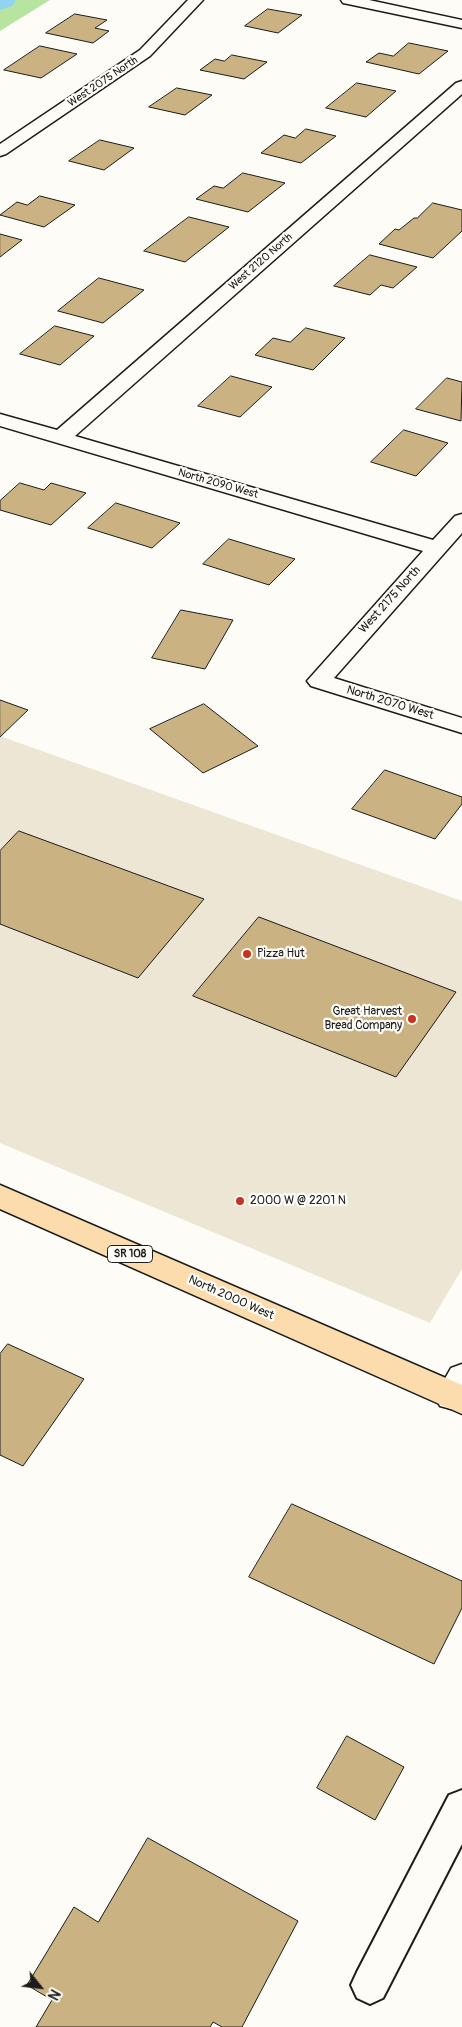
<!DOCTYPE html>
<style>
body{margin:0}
#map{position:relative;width:462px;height:2027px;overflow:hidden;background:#fdfcf7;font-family:Pangolin,sans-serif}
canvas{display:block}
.north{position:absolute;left:15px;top:1962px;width:50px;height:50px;-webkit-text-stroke:4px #fdfcf7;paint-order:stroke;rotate:119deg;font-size:14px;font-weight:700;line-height:20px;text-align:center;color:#1c1c1c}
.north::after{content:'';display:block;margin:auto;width:18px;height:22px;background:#1c1c1c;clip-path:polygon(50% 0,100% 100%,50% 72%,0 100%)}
</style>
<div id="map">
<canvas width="462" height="2027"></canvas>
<div class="north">N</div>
</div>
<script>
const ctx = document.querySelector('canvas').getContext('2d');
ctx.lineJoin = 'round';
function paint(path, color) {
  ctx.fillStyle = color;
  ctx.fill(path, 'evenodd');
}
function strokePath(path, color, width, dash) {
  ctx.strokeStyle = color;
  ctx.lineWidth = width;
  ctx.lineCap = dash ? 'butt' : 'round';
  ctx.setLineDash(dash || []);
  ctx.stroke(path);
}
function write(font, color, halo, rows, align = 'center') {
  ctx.font = font + ' Pangolin,sans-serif';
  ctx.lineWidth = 4.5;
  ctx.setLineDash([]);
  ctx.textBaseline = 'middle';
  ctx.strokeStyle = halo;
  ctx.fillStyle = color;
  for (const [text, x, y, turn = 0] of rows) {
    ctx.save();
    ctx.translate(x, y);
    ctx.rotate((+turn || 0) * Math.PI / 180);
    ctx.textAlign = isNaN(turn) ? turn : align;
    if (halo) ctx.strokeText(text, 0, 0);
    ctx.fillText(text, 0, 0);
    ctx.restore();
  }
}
paint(new Path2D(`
 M0,736L462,901V1269L430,1323L0,1143Z`), '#eee6d4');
paint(new Path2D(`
 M0,0H50L0,31Z`), '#b8e4a2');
paint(new Path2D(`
 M0,0H16L12,6L0,10Z`), '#90d4f1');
const building = new Path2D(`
 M268,9L302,15L278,33L245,26Z
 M75,14L107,20L95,28L109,31L93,43L46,33Z
 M409,43L448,51L419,74L366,62L379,53L393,56Z
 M40,46L77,54L41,78L4,70Z
 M232,55L267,62L244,79L200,70L215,59L224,61Z
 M357,83L396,91L366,117L326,108Z
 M177,88L212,95L185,115L149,107Z
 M306,129L336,136L301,163L261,153L284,135L295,138Z
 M100,140L134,148L104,170L69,161Z
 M243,173L285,183L248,212L196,199L214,186L223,188Z
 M40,196L75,205L44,227L0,215L17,202L27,205Z
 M433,203L462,210V231L433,258L379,244L395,229L399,230L414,218H417Z
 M189,217L229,227L185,262L144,251Z
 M0,234L22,240L0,257Z
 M370,255L417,267L393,288L381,285L370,295L334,286Z
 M99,278L144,290L103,323L58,311Z
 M55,326L94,336L60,365L20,354Z
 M306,328L345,338L313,370L255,355L273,338L290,342Z
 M231,376L272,387L240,417L198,406Z
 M447,378L462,382L461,421L416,409Z
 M404,430L448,443L416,476L371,462Z
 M20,483L44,490L51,483L86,493L51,525L0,510V501Z
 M116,503L180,523L152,548L88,528Z
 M229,539L295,559L269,585L203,564Z
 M181,610L233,620L205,669L152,658Z
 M0,700L28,710L0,737Z
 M204,704L258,746L203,773L150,729Z
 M385,770L462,797V804L435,839L352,809Z
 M19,831L204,899L138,978L0,924V851Z
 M259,917L456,992L396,1077L193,996Z
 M8,1344L84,1379L23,1466L0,1455V1354Z
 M292,1504L462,1581V1608L434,1664L249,1577Z
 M347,1736L404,1767L375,1820L317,1788Z
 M148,1838L298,1921L242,2027H222L213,2022L210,2027H36L52,2000L27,1985L74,1907L98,1922Z`);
paint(building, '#cbb282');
strokePath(building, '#1c1c1c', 1);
const service = new Path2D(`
 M462,1790V1844L383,1998L370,2004L357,1998L351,1985L357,1972L449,1795Z`);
const minor = new Path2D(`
 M188,0H203L150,56L6,154L0,156V144L140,50Z
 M341,0H369L462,20V28L348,4L343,3Z
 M462,81V94L75,436L433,540L455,516L462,514V533L334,678L462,718V733L311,686L307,681L423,551L0,426V414L57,430L456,83Z
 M462,1364V1406L451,1409L440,1406L435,1396L451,1368Z`);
const primary = new Path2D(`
 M0,1185L462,1385V1414L0,1209Z`);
strokePath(service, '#1c1c1c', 4);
strokePath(minor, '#1c1c1c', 3);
strokePath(primary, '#1c1c1c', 3);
paint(service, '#fdfcf7');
paint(minor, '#fdfcf7');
paint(primary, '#fcdcac');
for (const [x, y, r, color] of [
 [247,954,5,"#c8321e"],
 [412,1019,5,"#c8321e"],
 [240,1201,5,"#c8321e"]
]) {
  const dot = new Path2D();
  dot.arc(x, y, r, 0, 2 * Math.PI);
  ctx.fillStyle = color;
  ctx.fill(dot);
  strokePath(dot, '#fdfcf7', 2);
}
write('11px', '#1c1c1c', '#fdfcf7', [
 ["West 2075 North",103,82,-34],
 ["West 2120 North",261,262,-41],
 ["North 2090 West",218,484,16]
]);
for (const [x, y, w] of [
 [130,1254,45]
]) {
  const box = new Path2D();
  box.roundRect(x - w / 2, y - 8.5, w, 17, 4);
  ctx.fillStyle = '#fdfcf7';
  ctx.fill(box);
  strokePath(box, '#1c1c1c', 1);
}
write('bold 11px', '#1c1c1c', null, [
 ["SR 108",130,1254]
]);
write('12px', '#1c1c1c', '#fdfcf7', [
 ["West 2175 North",390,600,-48],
 ["North 2070 West",390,703,17],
 ["North 2000 West",231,1298,24]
]);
write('12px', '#1c1c1c', '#fdfcf7', [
 ["Pizza Hut",257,954],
 ["Great Harvest",402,1012,"right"],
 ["Bread Company",402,1026,"right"],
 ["2000 W @ 2201 N",250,1201]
], 'left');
</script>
